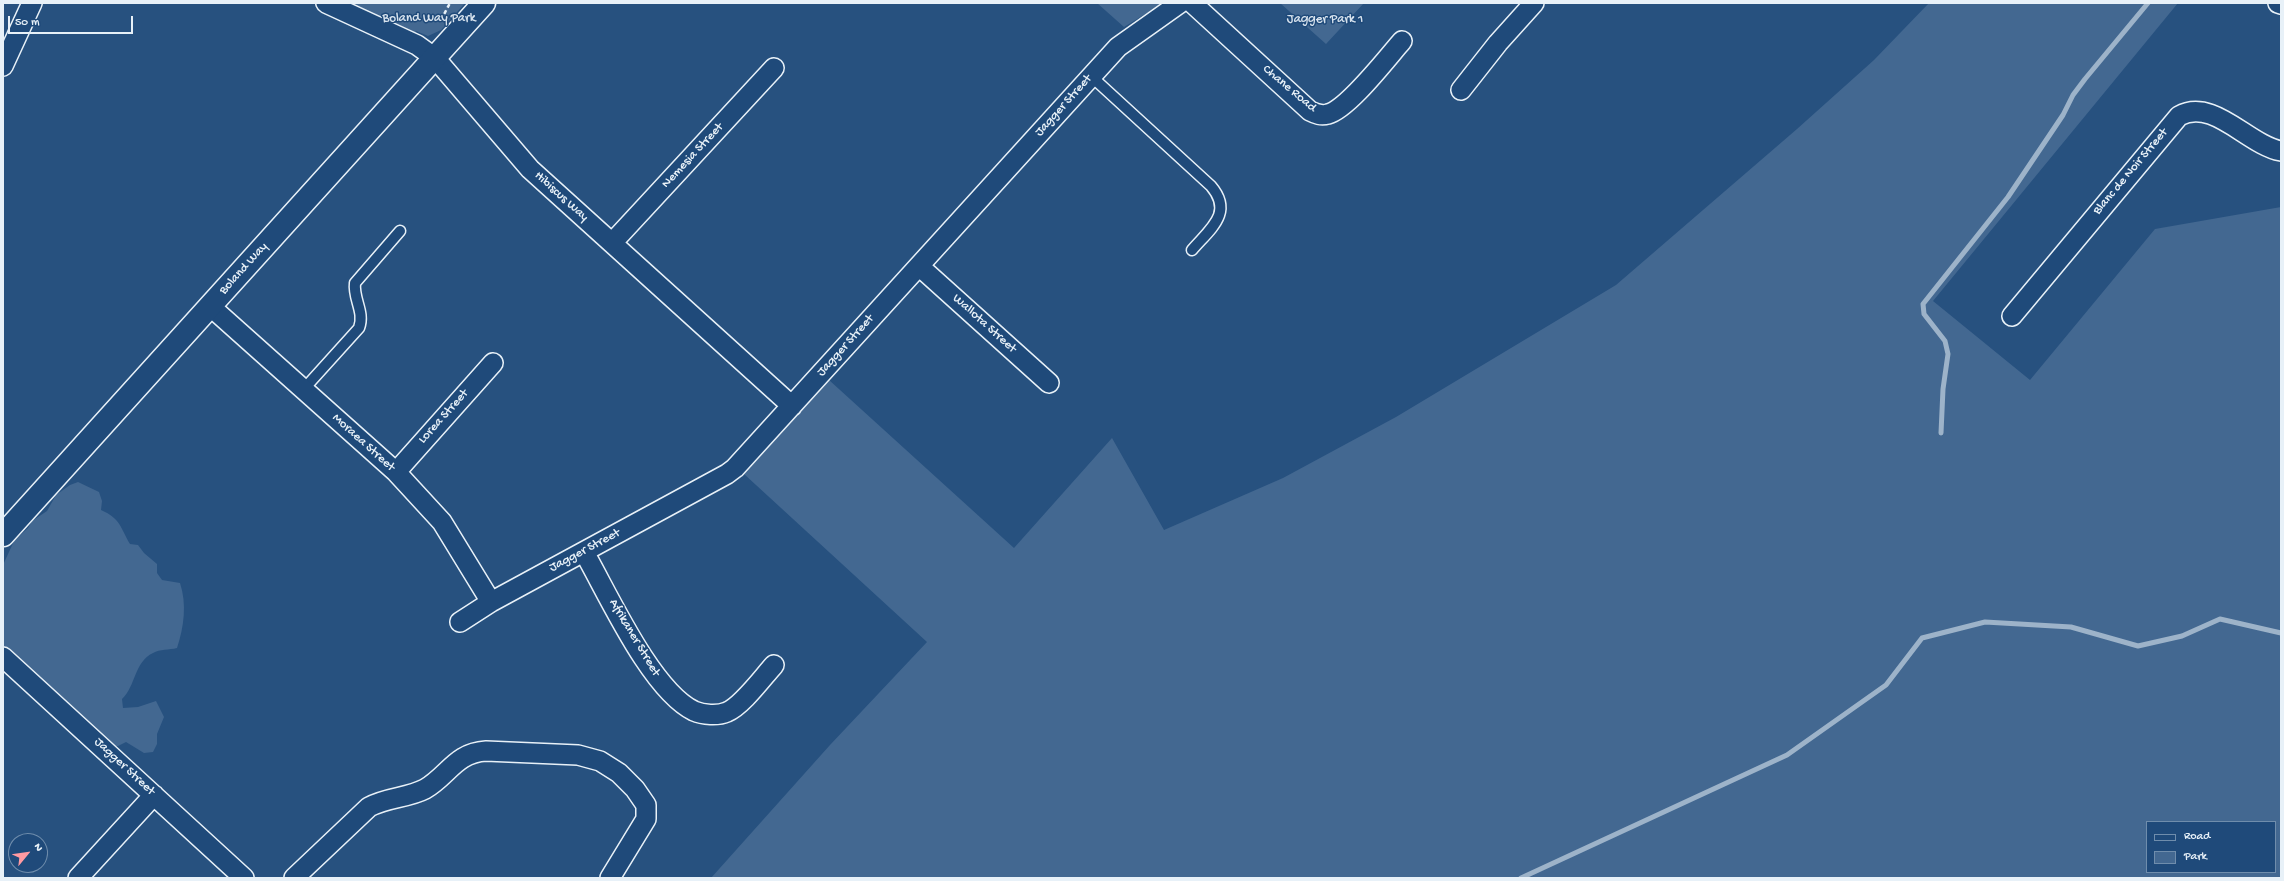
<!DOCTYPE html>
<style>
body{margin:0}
#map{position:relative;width:2284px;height:881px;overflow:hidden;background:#27517f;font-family:"Gochi Hand",sans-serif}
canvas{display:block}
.frame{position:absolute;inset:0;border:4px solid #e8f1f8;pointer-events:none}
.legend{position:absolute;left:2146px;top:821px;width:130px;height:52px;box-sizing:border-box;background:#1f4a7a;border:1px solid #6f8dac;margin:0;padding:5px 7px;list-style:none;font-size:12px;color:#e8f1f8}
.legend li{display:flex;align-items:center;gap:8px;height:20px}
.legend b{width:20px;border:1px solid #6f8dac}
.north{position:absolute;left:8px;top:833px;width:40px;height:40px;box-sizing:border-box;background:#1f4a7a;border:1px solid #6f8dac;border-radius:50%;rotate:61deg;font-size:11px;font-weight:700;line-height:16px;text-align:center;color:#e8f1f8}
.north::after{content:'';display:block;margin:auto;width:14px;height:18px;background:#ff9aa2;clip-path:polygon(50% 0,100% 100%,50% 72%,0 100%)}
.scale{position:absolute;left:8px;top:16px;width:125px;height:18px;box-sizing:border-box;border:2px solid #e8f1f8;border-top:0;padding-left:5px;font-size:12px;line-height:14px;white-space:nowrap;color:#e8f1f8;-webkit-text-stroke:3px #1f4a7a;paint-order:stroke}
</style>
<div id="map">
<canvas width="2284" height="881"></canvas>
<div class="frame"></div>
<ul class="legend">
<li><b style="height:5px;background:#1f4a7a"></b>Road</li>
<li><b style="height:11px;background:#436891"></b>Park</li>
</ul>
<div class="north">N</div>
<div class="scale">50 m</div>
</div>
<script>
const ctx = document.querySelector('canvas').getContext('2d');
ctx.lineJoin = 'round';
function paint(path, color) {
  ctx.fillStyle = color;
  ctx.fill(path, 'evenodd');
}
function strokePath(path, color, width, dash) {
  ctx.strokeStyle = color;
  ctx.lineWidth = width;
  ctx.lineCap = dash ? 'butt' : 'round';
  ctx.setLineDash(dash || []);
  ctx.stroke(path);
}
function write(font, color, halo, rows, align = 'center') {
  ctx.font = font + ' "Gochi Hand",sans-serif';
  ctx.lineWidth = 3;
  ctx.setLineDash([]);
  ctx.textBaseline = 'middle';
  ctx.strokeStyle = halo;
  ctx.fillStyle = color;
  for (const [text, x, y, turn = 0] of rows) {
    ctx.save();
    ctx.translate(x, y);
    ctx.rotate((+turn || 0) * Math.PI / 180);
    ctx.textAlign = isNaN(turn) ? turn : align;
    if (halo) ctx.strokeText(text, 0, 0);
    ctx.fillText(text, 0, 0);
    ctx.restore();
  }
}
paint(new Path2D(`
 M344,3H465L441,30L428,36L416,31L414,35Z
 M1097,3H1159L1160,5L1124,27Z
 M1280,3H1364L1326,44Z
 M1929,3H2178L1933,301L2030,380L2155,229L2281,207V878H711L830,745L927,642L744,474L829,380L1014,548L1112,438L1164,530L1283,478L1396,417L1616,285L1797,129L1874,60ZM2147,822H2275V872H2147Z
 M78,482L99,492L102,501L101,510C121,519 120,527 130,544L138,545L144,553L157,564V573L162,580L180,583C187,604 184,627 177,648C169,650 160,649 153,653C134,662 136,686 122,699L123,708L138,707L156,701L164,717L157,734V744L153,752L144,753L126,742L118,746H109L106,738L100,732L70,713L59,695L44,686L3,652V565L14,541L28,528L32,521L47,511L56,495L70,485Z`), '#436891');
strokePath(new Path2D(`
 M1941,433L1943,389L1948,354L1945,341L1924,314L1923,304L2008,197L2063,115L2073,95L2085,79L2148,3
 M1521,878L1787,755L1886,685L1922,638L1985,622L2071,627L2138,646L2182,636L2220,619L2281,633`), '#9db3c9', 5);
const lane = new Path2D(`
 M1091,76L1211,186C1234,213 1210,229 1192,250
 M303,390L359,328C365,312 353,299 355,283L400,231`);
const street = new Path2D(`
 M326,3L417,45L435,58L530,169L792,406
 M1192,3L1310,111C1316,114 1321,116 1328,114C1348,109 1387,58 1402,41
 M2278,3L2281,4
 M3,66L32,3
 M1461,90L1498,43L1534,3
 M612,243L774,68
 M919,266L1049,383
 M210,306L396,472L442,522L491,602
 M2012,316L2179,116C2213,97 2248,145 2281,151
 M396,472L493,363
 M584,552C608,594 651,690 694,711C703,715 718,716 727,712C742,706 763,677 774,665
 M460,622L491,602L727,474L735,468L1118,47L1180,3
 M3,657L244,878
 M78,878L154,795
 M294,878L369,807C387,797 408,798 425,789C449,775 455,753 486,751L578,755L600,761L619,773L635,789L646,805V819L610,878`);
const secondary = new Path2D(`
 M3,535L484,3`);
strokePath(lane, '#e8f1f8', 13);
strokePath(street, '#e8f1f8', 22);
strokePath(secondary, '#e8f1f8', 25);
strokePath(new Path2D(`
 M441,20L450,3`), '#e8f1f8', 2.5, [4, 3]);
strokePath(lane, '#1f4a7a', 10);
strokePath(street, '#1f4a7a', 19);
strokePath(secondary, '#1f4a7a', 22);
write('13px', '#d8e3ee', '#1f4a7a', [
 ["Boland Way Park",429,19],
 ["Jagger Park 1",1325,20]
]);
write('13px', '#e8f1f8', '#1f4a7a', [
 ["Chane Road",1289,89,40],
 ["Jagger Street",1064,106,-48],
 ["Nemesia Street",693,156,-47],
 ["Blanc de Noir Street",2131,172,-50],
 ["Hibiscus Way",561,197,42],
 ["Boland Way",244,269,-48],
 ["Wallota Street",984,324,42],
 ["Jagger Street",846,346,-48],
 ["Lorea Street",444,417,-48],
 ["Moraea Street",363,443,42],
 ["Jagger Street",585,551,-28],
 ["Afrikaner Street",634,638,59],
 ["Jagger Street",124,767,43]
]);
</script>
